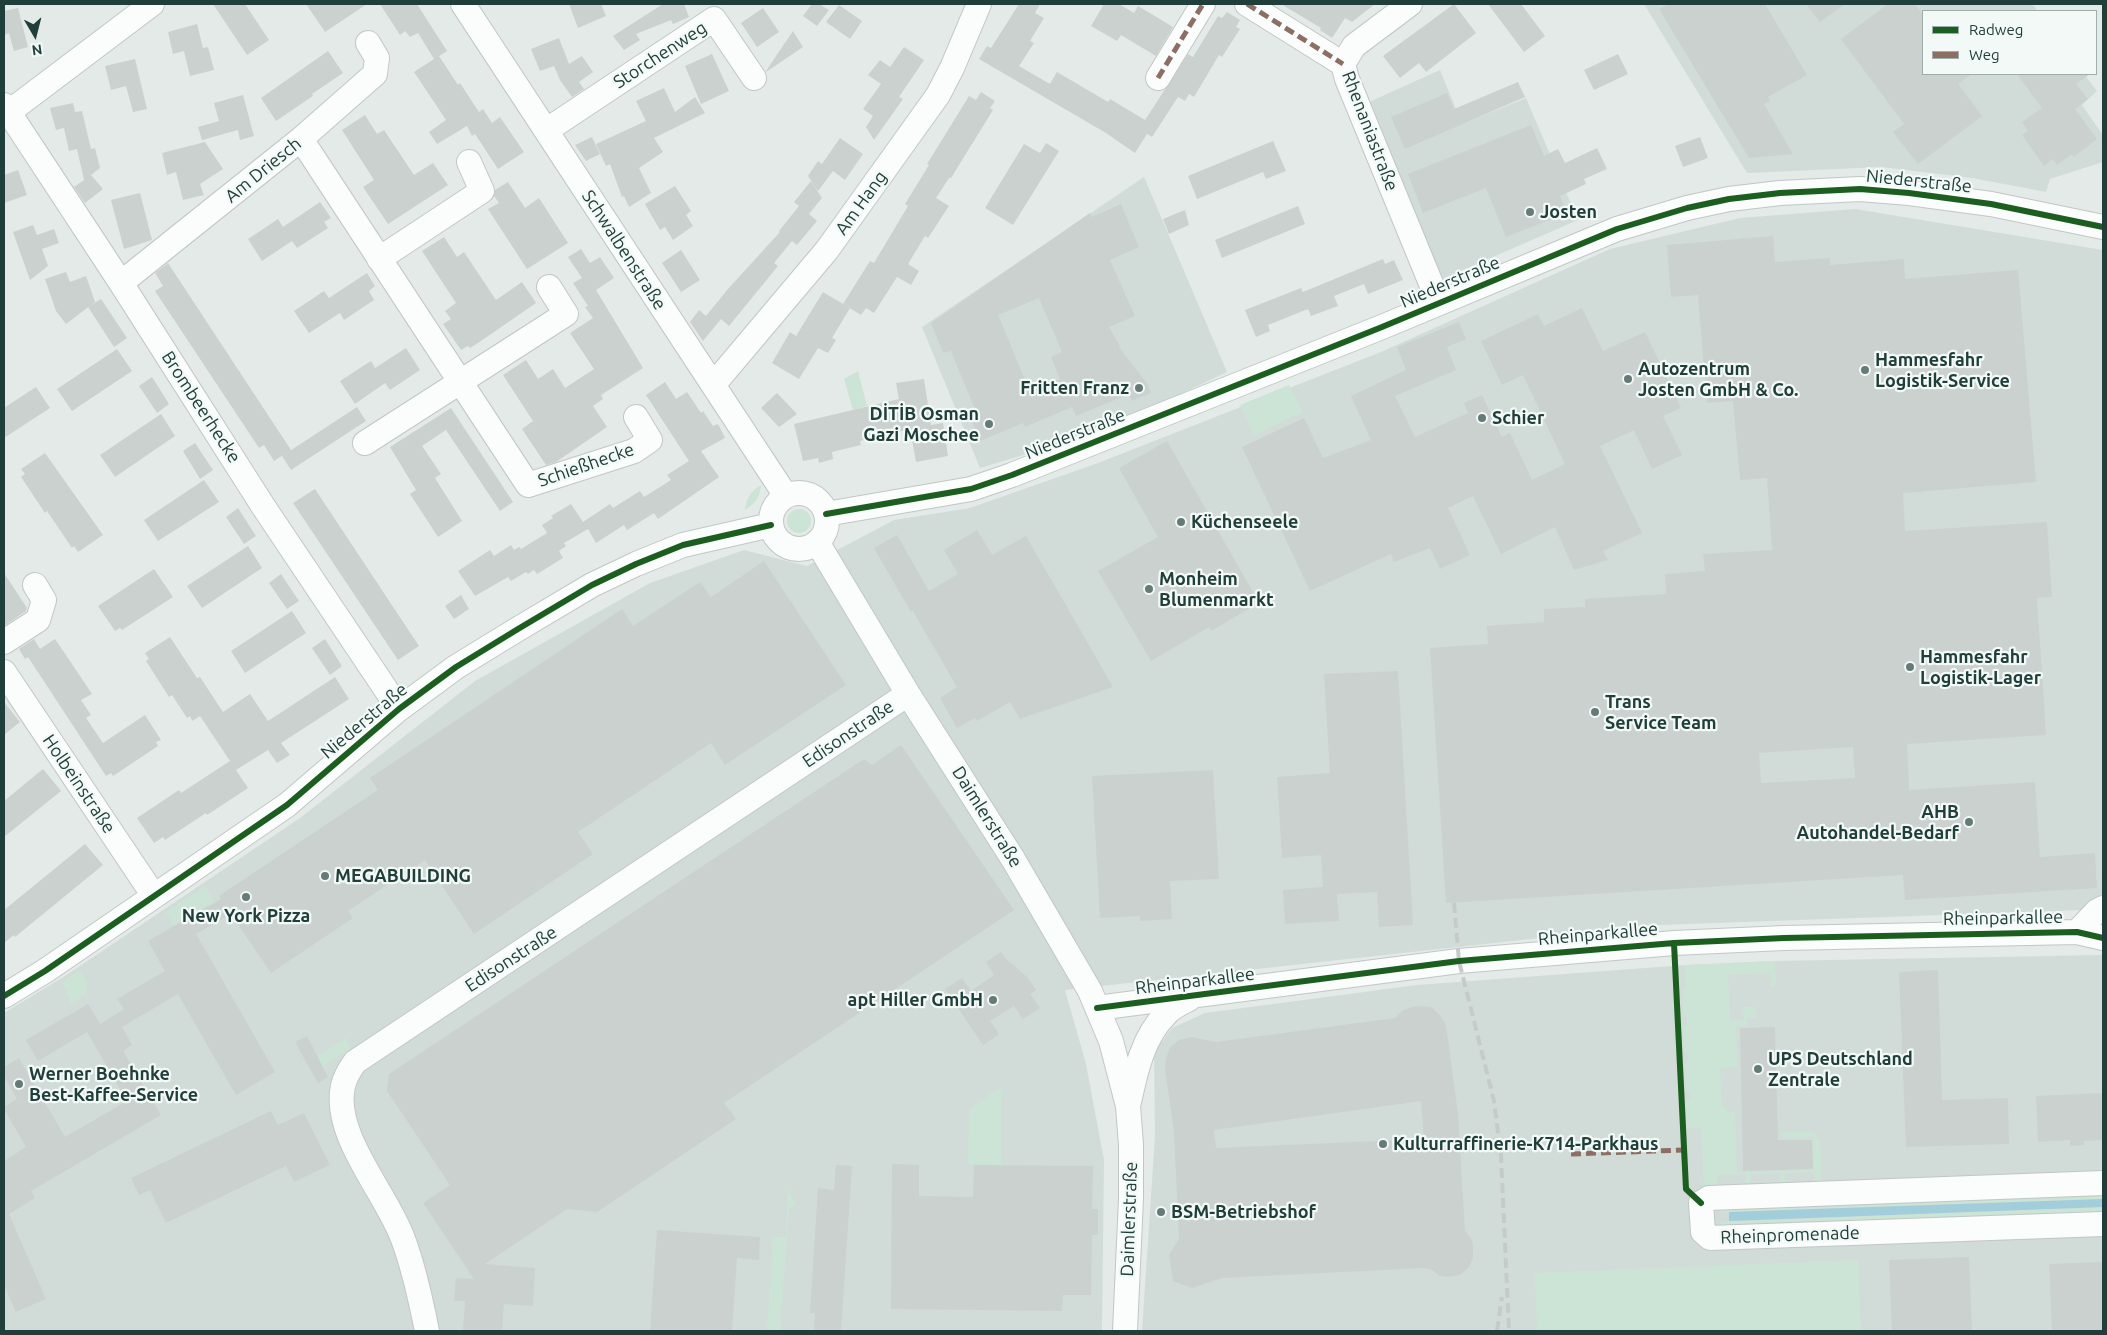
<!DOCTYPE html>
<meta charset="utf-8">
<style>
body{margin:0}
#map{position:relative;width:2107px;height:1335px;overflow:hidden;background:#e4eae8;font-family:Ubuntu,sans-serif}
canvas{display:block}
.frame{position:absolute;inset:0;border:5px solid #203f3a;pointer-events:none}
.legend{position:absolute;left:1922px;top:10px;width:175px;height:65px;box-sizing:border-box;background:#f2f9f6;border:1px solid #9eafab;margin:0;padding:6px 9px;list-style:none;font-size:15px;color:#203f3a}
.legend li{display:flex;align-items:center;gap:10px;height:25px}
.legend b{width:25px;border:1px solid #9eafab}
.north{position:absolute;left:10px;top:10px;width:50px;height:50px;-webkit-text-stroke:4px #f2f9f6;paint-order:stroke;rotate:172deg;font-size:14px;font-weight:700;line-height:20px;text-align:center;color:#203f3a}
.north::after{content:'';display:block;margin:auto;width:18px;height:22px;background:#203f3a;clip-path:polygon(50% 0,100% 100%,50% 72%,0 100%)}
</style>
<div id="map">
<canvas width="2107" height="1335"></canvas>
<div class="frame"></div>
<ul class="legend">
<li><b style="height:6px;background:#1b5e20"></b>Radweg</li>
<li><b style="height:6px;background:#8d6e63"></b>Weg</li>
</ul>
<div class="north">N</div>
</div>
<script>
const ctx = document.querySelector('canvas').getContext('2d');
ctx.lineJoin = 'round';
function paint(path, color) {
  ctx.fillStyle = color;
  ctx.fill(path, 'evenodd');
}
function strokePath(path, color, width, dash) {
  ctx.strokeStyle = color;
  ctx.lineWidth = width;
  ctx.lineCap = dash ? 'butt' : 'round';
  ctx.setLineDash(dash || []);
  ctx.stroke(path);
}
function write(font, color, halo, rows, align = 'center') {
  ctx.font = font + ' Ubuntu,sans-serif';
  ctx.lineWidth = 4.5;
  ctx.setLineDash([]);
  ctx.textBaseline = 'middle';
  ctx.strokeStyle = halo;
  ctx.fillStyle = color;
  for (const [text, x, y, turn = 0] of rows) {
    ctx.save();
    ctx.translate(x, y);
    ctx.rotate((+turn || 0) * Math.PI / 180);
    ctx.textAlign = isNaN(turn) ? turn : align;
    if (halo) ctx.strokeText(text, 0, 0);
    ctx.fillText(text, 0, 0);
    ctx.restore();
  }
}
paint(new Path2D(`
 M1644,4H2032L2038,11H1923V74H2084L2097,91L2082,105L2103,135V162L2050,179L2046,192L1972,178L1881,167L1747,173Z
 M1440,70L1462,124L1526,98L1578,220L1440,280L1369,102Z
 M1144,177L1227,372L1159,404L1047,448L980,468L922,327Z
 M1855,209L2103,250V893L2084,910L1659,925L1065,990L1086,1064L1104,1160L1102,1331H4V1013L65,976L300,818L475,681L650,583L744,550L807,566L894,520L970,508L1098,463L1381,352L1610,249L1740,218Z
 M2103,955V1331H1142L1155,1136L1154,1052L1172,1028L1205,1013L1417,985L1685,965L1774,961Z`), '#d1dcd8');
paint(new Path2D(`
 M858,371L867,406L853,410L844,379Z
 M1289,385L1303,412L1254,435L1240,405Z
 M761,485C760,497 756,503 745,510C746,498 751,491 761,485Z
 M787 521a12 12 0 1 1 24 0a12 12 0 1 1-24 0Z
 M205,886L224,917L215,922L206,907L173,926L166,912Z
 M1774,961L1776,984L1774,986L1771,987L1770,973L1728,975L1730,1021L1744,1020L1743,1007H1755L1756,1018H1747V1026L1736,1027L1738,1067L1720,1068L1722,1107L1727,1108V1112H1735L1737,1172L1814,1170L1813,1137L1781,1138V1132H1813C1823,1138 1823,1171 1821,1182L1815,1185L1814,1172L1785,1173V1186H1780V1173L1751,1174V1187L1746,1188L1745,1174L1717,1175V1188L1704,1189L1701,1127L1687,1128L1686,1101L1690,1100L1689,1091L1686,1090L1685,1064L1688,1063V1053H1684L1683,1026H1687V1017L1683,1016L1682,989H1686L1685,965Z
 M80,970L87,981L86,994L71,1004L62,982Z
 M346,1038L350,1049L313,1072L307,1063Z
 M998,1089L1001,1090V1165L968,1164L969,1109Z
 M788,1188L795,1204L789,1210L780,1331H767L773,1237H786Z
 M2103,1191V1199L1720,1212L1719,1206Z
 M2103,1207V1215L1720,1228V1222Z
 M1858,1260L1861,1331H1537L1535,1273Z`), '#cce4d6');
paint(new Path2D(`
 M2103,1199V1207L1729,1221V1212Z`), '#a2cddb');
paint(new Path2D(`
 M213,4H245L269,40L247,55Z
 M306,4H367L325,32Z
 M380,4H417L447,51L439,56L458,85L460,83L479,112L483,109L492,123L500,117L524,152L498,169L475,134L472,136L467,126L437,144L429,132L446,120L414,72L434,59L418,33L410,37L405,31L400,35Z
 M569,4H601L606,16L578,28Z
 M663,4H684L689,17L673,24L671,20L636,34L640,40L624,50L613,36Z
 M812,4H819L829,10L817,26L803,16Z
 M1019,4H1040L1035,13L1044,18L1030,41L1034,43L1019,66L1050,84L1057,72L1108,102L1110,99L1145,120L1188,54L1193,57L1218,16L1222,18L1227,12L1240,20L1236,27L1240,29L1222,57L1219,55L1194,97L1189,94L1185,101L1178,97L1152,137L1147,134L1135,153L1106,133L979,59L987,46L991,48Z
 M1104,4H1119L1134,13L1138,6L1173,27L1156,56L1121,35L1117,41L1091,26Z
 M1281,4H1375L1352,22L1345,18L1332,38L1320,30L1321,28Z
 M1454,4L1476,33L1426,72L1419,63L1400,78L1383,56Z
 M1488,4H1521L1545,36L1524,52Z
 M1669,4H1765L1807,75L1768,97L1770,101L1764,104L1793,154L1749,158L1659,9Z
 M1806,4H1845L1820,22Z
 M1888,4H1915L1923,15V74H1972L1958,84L1982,116L1918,164L1893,132L1904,124L1841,39Z
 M839,5L862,21L850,39L826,22Z
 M18,8L28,47L14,51L9,33L4,35V11Z
 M763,8L779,32L757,47L741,23Z
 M197,24L203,48L208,47L214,70L190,76L184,51L173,54L168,32Z
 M793,31L803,47L766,72V71Z
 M559,38L569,64L582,56L593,72L579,82L584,89L572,97L560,80L554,66L540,71L531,49Z
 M904,47L924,60L899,97L903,99L874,140L866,127L873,116L863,109L881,84L868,75L880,60L890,67Z
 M328,51L343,73L312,94L313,96L276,121L261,98Z
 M712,54L729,91L701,104L685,66Z
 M1618,54L1628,74L1594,90L1584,70Z
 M135,59L147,109L133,112L126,86L111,90L105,66Z
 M2017,74H2090L2076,84L2088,99L2075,109L2097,139L2074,157L2072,154L2057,165L2053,159L2044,166L2022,135L2028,131L2022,122L2042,108Z
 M1518,82L1525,97L1405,149L1391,117L1447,93L1454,109Z
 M664,88L675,112L695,97L705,113L654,138L663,152L639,168L651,193L629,207L624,196L622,197L610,164L606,166L596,144L646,121L636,101Z
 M981,92L995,101L990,108L993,110L951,178H949L936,198L949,206L928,238L925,236L908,264L919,271L911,285L897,277L874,313L866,308L861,315L843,304L870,261L874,263L908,206L905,204L929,165L927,164L969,96L976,100Z
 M243,95L254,136L240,140L238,130L202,140L198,127L219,121L214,103Z
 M73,103L75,112L82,111L91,149L95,148L100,168L91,175L103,189L85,203L74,187L84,180L77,149L69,151L64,128L56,130L50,108Z
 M365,115L377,134L384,130L414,175L433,163L448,185L388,224L363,187L374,180L342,130Z
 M1531,125L1544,156L1558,149L1565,163L1597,148L1607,169L1584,179L1586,184L1560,196L1567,213L1506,237L1486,188L1423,213L1408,174Z
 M592,137L600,154L586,161L575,145Z
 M1700,137L1708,158L1683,167L1675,146Z
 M840,138L863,154L845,180L833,171L818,191L808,176L818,161L822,164Z
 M1273,141L1286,171L1266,179L1263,172L1197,199L1188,176Z
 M205,142L223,169L200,184L204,195L183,200L176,172L167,175L162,153Z
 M1046,143L1059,151L1013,225L985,208L1024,144L1040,153Z
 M18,170L27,195L4,203V175Z
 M811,181L822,198L809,214L817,221L797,245L792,241L774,263L778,266L729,326L721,319L703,341L690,322L699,310L706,316L728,289L780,232L779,231L799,206L794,202Z
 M508,182L525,208L539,198L568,243L527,269L488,209L499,203L494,196L495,190Z
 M675,186L691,211L686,215L693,226L673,240L665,227L660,230L645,204Z
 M140,193L152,240L124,249L111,200Z
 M320,202L331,218L324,222L328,228L297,248L292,241L262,261L248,239L278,219L283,227Z
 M1121,204L1139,247L1110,260L1135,316L1109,327L1120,346H1118L1148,385L1151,393L1132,401L1129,394L1076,416L1072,407L1025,427L1023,423L980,441L970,417L977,414L951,351L943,353L931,323L1090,213L1092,217ZM1039,298L1062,352L1051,357L1060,379L1030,392L998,315Z
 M1298,206L1305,224L1222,258L1215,240Z
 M1185,210L1189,225L1169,234L1163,219Z
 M33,225L37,235L54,229L59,243L42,249L48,266L30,280L13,232Z
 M1773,236L1775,262L1830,258V265L1904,259L1905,279L2018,270L2036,482L1903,493L1904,513L1905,531L2047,522L2052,597L2037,598L2046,735L1907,744L1909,790L2035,782L2040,857L2095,853L2097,888L1905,900L1903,875L1446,903L1430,648L1488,644L1487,626L1544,622V609L1585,607V599L1666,594L1665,574L1705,571L1703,554L1772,550L1767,478L1740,480L1733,401L1707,403L1698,295L1671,297L1667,245ZM1853,747L1855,778L1761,783L1759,753Z
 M444,237L457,257L464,252L496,300L522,282L536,303L478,343L470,348L468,346L461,350L443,324L451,319L445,311L456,303L422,251Z
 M581,249L590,263L600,257L614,278L596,290L643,368L601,395L603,399L593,406L607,427L556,462L546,465L522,429L533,421L503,375L526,360L538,379L553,369L565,388L594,369L570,333L593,318L585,307L588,306L573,283L582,278L568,257Z
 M681,250L700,280L681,292L662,263Z
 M1383,259L1385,264L1394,260L1403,280L1368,294L1364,284L1334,296L1338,306L1311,316L1308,309L1268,325L1270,331L1256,337L1245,310L1301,288L1303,292Z
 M168,263L291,450L274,461L264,445L259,448L155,291L163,286L155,273Z
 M66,272L70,282L86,276L95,302L66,324L56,311L45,279Z
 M367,273L375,286L369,291L374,300L344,320L340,313L309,333L294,311L324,291L329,298Z
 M823,292L850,308L832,338L836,340L828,353L818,348L799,379L772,363L790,332L796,336Z
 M101,299L127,338L114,347L88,307Z
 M1582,308L1603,351L1645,332L1681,408L1663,416L1682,455L1652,469L1634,430L1600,446L1642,533L1603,551L1608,560L1574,570L1555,527L1501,554L1473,496L1448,508L1470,555L1440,569L1430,548L1394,562L1391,554L1310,591L1242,447L1304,418L1323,458L1371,440L1351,396L1406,370L1397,347L1459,322L1466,339L1447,347L1456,370L1395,396L1415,437L1468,413L1464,403L1482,395L1502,437L1510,433L1532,480L1565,464L1523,375L1502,385L1481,341L1538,314L1544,326Z
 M406,348L420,370L390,390L385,383L355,404L340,381L371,361L375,368Z
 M117,349L132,371L72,411L57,389Z
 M152,377L169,404L157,413L139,386Z
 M924,379L931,425L943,423L948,456L916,462L910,429L860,441L861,445L832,452L833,459L819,463L818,458L803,461L794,424L899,399L896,383Z
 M665,382L676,399L687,392L701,413L703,411L713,426L718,424L725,438L701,451L719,477L658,519L654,513L627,530L624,525L596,543L588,529L564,543L566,546L559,551L563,558L537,574L534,570L528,574L526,572L511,581L508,577L475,596L458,571L490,550L494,556L511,545L514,550L519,547L521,549L547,533L542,525L553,518L551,516L571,504L583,522L610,504L613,508L640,491L644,497L671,480L667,475L689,461L646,395Z
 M36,387L50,408L4,438V408Z
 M777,393L797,414L779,427L761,408Z
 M357,407L366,421L291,470L282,456Z
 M451,408L513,502L500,511L446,430L422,446L441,474L435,478L462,521L438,537L410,494L416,490L390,447Z
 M161,414L175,436L115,477L100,455Z
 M1167,441L1259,603L1211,631L1209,627L1151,661L1098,571L1158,537L1119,468Z
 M195,443L213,470L200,479L183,451Z
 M45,453L103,535L78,552L74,546L72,548L47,511L45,513L21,477L25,474L21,469Z
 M204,480L219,502L158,541L144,520Z
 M315,489L419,646L398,660L293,503Z
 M238,508L256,536L244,544L226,517Z
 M977,530L992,555L1026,536L1113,687L1020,719L1010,702L977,721L975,718L957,728L940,698L957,687L913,611L911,612L874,548L897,535L929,591L958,574L944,550Z
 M248,546L262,568L202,608L187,586Z
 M764,561L846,685L725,765L711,743L578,832L593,854L474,934L425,860L348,911L353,918L271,973L231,914L196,934L275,1072L236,1095L178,994L122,1027L132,1045L123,1051L161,1115L31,1191L35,1198L9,1214L46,1299L16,1312L4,1285V1161L26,1147L4,1109V1107L17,1099L4,1076V1067L19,1058L65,1137L127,1101L87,1032L38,1061L26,1040L88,1004L100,1024L124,1009L117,999L165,971L148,941L221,899L219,896L378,790L370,778L622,609L633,626L700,582L711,597Z
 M154,569L173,597L122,630L120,628L115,631L98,606Z
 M4,573L27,608L26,611L4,626Z
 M281,574L299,601L287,609L269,583Z
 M461,595L469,609L454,619L445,606Z
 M292,611L306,633L245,673L231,651Z
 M170,637L197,678L200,677L223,712L250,694L268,721L335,677L349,699L281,743L290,755L277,763L268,750L236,770L248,788L207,815L206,813L165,840L163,837L154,843L137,818L179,790L181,793L230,761L200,716L192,721L190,716L187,718L172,695L169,697L146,661L149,659L145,653Z
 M34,639L40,649L55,639L72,664L92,694L81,700L91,715L86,718L103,743L145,715L161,740L156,742L158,746L113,776L111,773L106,776L28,657L25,659L19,649Z
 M325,639L342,666L330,675L312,648Z
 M1398,671L1413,925L1379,927L1377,892L1337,894L1339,921L1285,924L1283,890L1323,887L1321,855L1282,858L1277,777L1330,773L1324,674Z
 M4,702L20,722L4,735Z
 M901,745L1014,910L724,1103L736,1119L597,1212L567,1209L485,1264L535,1268L533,1306L504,1304L502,1331H463L465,1301H454L456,1278L474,1279L423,1203L450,1185L387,1091L389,1074L864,759L872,765Z
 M43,769L61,791L4,837V801Z
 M1213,770L1219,879L1170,881L1172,919L1140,921V916L1100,918L1092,776Z
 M85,844L103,865L15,937L14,935L4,943V910Z
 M1001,952L1005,958L1028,978L1036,990L1030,994L1040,1008L1023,1019L1014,1006L990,1021L999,1034L983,1045L945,989L962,978L971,991L994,975L986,962Z
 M1938,970L1942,1100L2008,1098L2009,1144L1906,1147L1899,972Z
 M1416,1006L1431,1007L1440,1015L1446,1025L1458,1114L1465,1231L1472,1240L1473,1248V1258L1469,1267L1460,1275L1447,1277L1440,1276L1432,1270L1424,1268L1222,1278L1192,1288L1173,1281L1169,1255L1179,1239L1174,1132L1165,1069L1166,1059L1170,1047L1179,1040L1191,1037L1216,1042L1395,1018L1403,1010ZM1421,1101L1424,1139L1216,1148L1214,1130Z
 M1775,1027L1778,1140H1812L1813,1169L1743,1171L1740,1028Z
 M307,1036L328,1077L318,1083L295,1042Z
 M2103,1093V1140L2084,1141V1145L2070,1146V1140L2038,1142L2036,1096Z
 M271,1111L278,1125L304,1113L330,1165L294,1182L286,1166L166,1223L150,1190L139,1195L131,1178Z
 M892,1164L919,1165V1196L973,1197L974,1165L1093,1166L1092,1209H1098V1235H1092L1091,1295H1063L1062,1311L891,1309Z
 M836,1165L852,1166L841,1331H814L815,1313H810L818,1188L834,1190Z
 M657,1230L760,1237L759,1260L737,1258L732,1331H650Z
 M1969,1257L1972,1331H1892L1889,1260Z
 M2103,1262V1331H2052L2049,1264Z`), '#cbd1cf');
const minor = new Path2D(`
 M463,4L786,496
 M1247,4L1343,64L1347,79L1439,303
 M1343,64L1354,46L1410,4
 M1158,78L1203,4
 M4,105L121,283L263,506L399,709
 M9,112L152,4
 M547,130L714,19L754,78
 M301,139L528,485L634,451L650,440L636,417
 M379,259L482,191L469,162
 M121,283L301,139L375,74L377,58L368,43
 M714,384L827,250L938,95L952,68L979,4
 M365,443L566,314L549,287
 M771 521a28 28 0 1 1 56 0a28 28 0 1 1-56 0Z
 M826,514L971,489L1012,475L1382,327L1581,244L1617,229L1687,208L1729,199L1780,193L1860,189L1909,193L1991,204L2103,227
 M817,542L908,694L1013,859L1090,991L1111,1041L1128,1106L1131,1145V1199L1125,1331
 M4,642L38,620L44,600L35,585
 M4,672L154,896
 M2077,932L2097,911L2103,908
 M4,996L45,971L287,805L399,709L456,667L518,629L592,585L636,564L683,545L771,525
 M1097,1008L1459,961L1674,943L1784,938L2077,932L2103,938
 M1129,1102C1136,1070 1143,1037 1166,1014C1172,1007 1181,1003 1189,999
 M2103,1183L1709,1198L1701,1203L1703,1232L1710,1238L2103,1224
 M427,1331C421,1301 414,1268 403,1239C387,1194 332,1135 343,1086C345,1077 350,1069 355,1062L908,694`);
strokePath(minor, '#c1c7c5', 26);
strokePath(minor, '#fbfcfc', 24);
strokePath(new Path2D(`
 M1454,903L1459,961L1494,1101L1501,1156L1509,1331
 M1497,1331L1502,1297`), '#c6cbca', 4, [10, 5]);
strokePath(new Path2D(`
 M1247,4L1343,64
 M1158,78L1203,4
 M1571,1154L1684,1150`), '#8d6e63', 5, [10, 5]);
strokePath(new Path2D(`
 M826,514L971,489L1012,475L1382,327L1581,244L1617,229L1687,208L1729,199L1780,193L1860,189L1909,193L1991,204L2103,227
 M1674,943L1686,1189L1701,1203
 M4,996L45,971L287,805L399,709L456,667L518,629L592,585L636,564L683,545L771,525
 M1097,1008L1459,961L1674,943L1784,938L2077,932L2103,938`), '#1b5e20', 6);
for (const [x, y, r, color] of [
 [1530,212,5,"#657b77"],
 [1865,370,5,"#657b77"],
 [1628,379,5,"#657b77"],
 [1139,388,5,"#657b77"],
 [1482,418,5,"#657b77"],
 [989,424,5,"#657b77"],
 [1181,522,5,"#657b77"],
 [1149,589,5,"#657b77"],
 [1910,667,5,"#657b77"],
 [1595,712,5,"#657b77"],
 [1969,822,5,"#657b77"],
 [325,876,5,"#657b77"],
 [246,897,5,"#657b77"],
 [993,1000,5,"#657b77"],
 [1758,1069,5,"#657b77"],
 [19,1084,5,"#657b77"],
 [1383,1144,5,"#657b77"],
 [1161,1212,5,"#657b77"]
]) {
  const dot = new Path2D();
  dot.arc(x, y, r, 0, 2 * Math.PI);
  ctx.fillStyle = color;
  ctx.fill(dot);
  strokePath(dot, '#f2f9f6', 2);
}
write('18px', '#203f3a', '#f2f9f6', [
 ["Storchenweg",660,55,-33],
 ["Rhenaniastraße",1370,131,69],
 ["Am Driesch",263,170,-39],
 ["Niederstraße",1919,181,6],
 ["Am Hang",861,203,-54],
 ["Schwalbenstraße",624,250,57],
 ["Niederstraße",1450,282,-23],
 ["Brombeerhecke",201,407,57],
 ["Niederstraße",1075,434,-22],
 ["Schießhecke",586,465,-19],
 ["Niederstraße",364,721,-40],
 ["Edisonstraße",848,734,-34],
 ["Holbeinstraße",79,784,56],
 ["Daimlerstraße",987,817,58],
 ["Rheinparkallee",2003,918,-1],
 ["Rheinparkallee",1598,934,-5],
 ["Edisonstraße",511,959,-33],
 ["Rheinparkallee",1195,981,-7],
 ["Daimlerstraße",1129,1219,-88],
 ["Rheinpromenade",1790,1235,-2]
]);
write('bold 18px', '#203f3a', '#f2f9f6', [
 ["Josten",1540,212],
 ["Hammesfahr",1875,360],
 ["Logistik-Service",1875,381],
 ["Autozentrum",1638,369],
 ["Josten GmbH & Co.",1638,390],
 ["Fritten Franz",1129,388,"right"],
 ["DİTİB Osman",979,414,"right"],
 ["Gazi Moschee",979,435,"right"],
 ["Schier",1492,418],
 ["Küchenseele",1191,522],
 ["Monheim",1159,579],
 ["Blumenmarkt",1159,600],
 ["Hammesfahr",1920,657],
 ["Logistik-Lager",1920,678],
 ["Trans",1605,702],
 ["Service Team",1605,723],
 ["AHB",1959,812,"right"],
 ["Autohandel-Bedarf",1959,833,"right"],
 ["MEGABUILDING",335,876],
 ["New York Pizza",246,916,"center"],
 ["apt Hiller GmbH",983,1000,"right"],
 ["UPS Deutschland",1768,1059],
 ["Zentrale",1768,1080],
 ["Werner Boehnke",29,1074],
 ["Best-Kaffee-Service",29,1095],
 ["Kulturraffinerie-K714-Parkhaus",1393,1144],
 ["BSM-Betriebshof",1171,1212]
], 'left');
</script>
